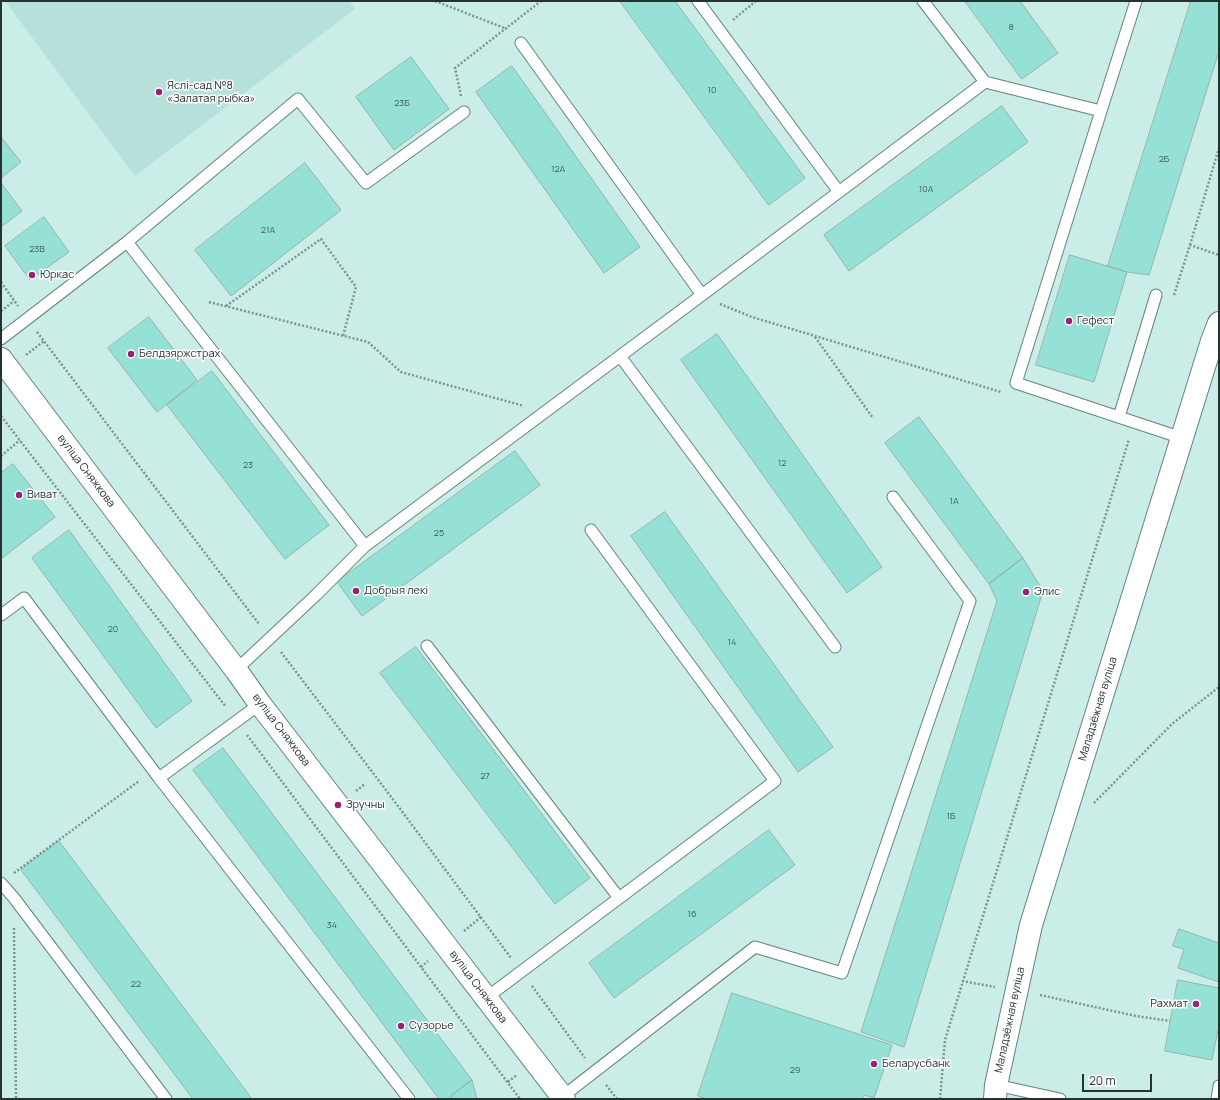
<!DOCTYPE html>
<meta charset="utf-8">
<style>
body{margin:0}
#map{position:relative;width:1220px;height:1100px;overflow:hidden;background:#cbede7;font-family:Manrope,sans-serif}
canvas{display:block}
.frame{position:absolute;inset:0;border:2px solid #253230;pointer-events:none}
.scale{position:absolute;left:1082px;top:1074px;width:70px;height:18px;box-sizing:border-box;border:2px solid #253230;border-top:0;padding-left:5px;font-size:12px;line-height:14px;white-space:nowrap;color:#253230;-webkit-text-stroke:3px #fff;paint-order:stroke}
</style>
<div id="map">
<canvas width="1220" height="1100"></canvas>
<div class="frame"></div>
<div class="scale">20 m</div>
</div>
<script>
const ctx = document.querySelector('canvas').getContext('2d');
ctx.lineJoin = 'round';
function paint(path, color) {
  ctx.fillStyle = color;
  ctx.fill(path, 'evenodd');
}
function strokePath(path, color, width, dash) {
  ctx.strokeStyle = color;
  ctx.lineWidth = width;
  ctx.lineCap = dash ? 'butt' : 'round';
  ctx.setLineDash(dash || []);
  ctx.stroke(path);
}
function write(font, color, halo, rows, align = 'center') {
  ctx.font = font + ' Manrope,sans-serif';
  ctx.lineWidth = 3;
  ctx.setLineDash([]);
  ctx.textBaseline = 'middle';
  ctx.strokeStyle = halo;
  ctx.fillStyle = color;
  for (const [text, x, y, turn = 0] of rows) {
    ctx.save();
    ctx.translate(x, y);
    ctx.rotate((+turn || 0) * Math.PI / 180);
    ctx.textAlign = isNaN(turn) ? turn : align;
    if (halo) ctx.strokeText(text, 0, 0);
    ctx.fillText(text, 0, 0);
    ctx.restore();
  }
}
paint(new Path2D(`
 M5,1H349L355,9L135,176Z`), '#b6e0da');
const building = new Path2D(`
 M620,1H675L805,178L769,205Z
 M965,1H1020L1058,53L1022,79Z
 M1191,1H1219V51L1149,275L1127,272L1108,266Z
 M411,57L449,109L394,150L356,97Z
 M512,66L640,247L604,273L476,92Z
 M1002,106L1028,142L849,271L824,235Z
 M1,137L21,162L1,178Z
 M305,163L341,210L231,296L195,250Z
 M1,183L22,211L1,227Z
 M44,217L69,252L30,280L5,246Z
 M1070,255L1127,272L1094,382L1036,365Z
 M149,317L197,380L157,412L108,348Z
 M717,334L882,567L847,593L681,360Z
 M212,371L329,525L285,559L167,405Z
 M919,417L1023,558L989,584L885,443Z
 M515,451L540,485L362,616L337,582Z
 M13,464L55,517L1,559V473Z
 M665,512L833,747L798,772L631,536Z
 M69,530L192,701L156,728L32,558Z
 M1023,558L1043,591L904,1047L861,1032L997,601L989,584Z
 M416,647L590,878L555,904L380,673Z
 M223,748L472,1080L447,1099H439L193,770Z
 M769,830L795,865L614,998L589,963Z
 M59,841L252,1099H193L21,870Z
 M1179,929L1219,943V982L1178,968L1184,949L1173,946Z
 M1178,980L1219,988V1025L1212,1060L1165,1051Z
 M732,993L892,1045L874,1098L864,1095L862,1099H707L698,1096Z
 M472,1080L477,1099H452L451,1096Z`);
paint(building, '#96e1d5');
strokePath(building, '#93b3ad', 1);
const lane = new Path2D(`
 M698,1L839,192
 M923,1L985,82
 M521,43L702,295
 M1101,111L1136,1
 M127,242L298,99L366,183L464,112
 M1,339L127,242L365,546
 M620,356L835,647
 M1119,417L1156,295
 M1,615L24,598L159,778
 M427,646L619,898
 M236,670L316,595L365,546L702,295L985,82L1101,111L1016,383L1182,438
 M260,704L159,778L409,1099
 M1,883L14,898L166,1099
 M486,998L775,781L591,530
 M996,1085L1060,1099
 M562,1097L755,947L842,973L970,601L893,497
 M1217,1099L1219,1086`);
const secondary = new Path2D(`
 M1,359L236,670L260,704L564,1099
 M995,1099L996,1085L1031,925L1212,341L1219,323`);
strokePath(lane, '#64837e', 13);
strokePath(secondary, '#64837e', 24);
strokePath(new Path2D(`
 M435,1L507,29
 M733,20L756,1
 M461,96L455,68L541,1
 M1190,245L1219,148
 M1,282L18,306
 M1174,295L1190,245L1219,255
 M209,302L368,342L401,372L524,406
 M720,304L752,317L1001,392
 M226,306L321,239L356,287L343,336
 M1,311L14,301
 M37,332L259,624
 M815,337L873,418
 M26,355L44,341
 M1,416L226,707
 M1,456L20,440
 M281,652L392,798L511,958
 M247,735L520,1099
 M356,791L365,784
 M1094,803L1172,724L1219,687
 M14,873L139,781
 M14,928L16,1099
 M464,931L481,917
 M421,967L428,961
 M962,981L995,987
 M532,986L585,1058
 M1040,995L1136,1016L1170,1021
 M508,1082L517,1075
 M606,1085L617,1099
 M940,1099L945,1040L1129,439`), '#7c9490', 2.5, [2, 2]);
strokePath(lane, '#fff', 11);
strokePath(secondary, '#fff', 22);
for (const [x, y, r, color] of [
 [159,92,4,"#9a217a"],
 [32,275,4,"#9a217a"],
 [1069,321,4,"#9a217a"],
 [131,354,4,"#9a217a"],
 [19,495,4,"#9a217a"],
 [356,591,4,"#9a217a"],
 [1026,592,4,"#9a217a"],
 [338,805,4,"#9a217a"],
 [1196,1004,4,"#9a217a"],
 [401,1026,4,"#9a217a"],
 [874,1064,4,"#9a217a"]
]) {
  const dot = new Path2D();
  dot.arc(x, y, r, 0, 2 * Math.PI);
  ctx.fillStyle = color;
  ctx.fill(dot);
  strokePath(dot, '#fff', 1.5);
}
write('9px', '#415e59', null, [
 ["8",1011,27],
 ["10",712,90],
 ["23Б",402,103],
 ["2Б",1164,159],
 ["12А",558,169],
 ["10А",926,189],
 ["21А",268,230],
 ["23В",37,249],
 ["12",782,463],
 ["23",248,465],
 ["1А",954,501],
 ["25",439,533],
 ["20",113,629],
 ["14",732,642],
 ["27",485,776],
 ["1Б",951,816],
 ["16",692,914],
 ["34",332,925],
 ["22",136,984],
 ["29",795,1070]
]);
write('11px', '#253230', '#fff', [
 ["Яслі-сад №8",167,86],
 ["«Залатая рыбка»",167,99],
 ["Юркас",40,275],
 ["Гефест",1077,321],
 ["Белдзяржстрах",139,354],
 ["Виват",27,495],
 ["Добрыя лекі",364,591],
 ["Элис",1034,592],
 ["Зручны",346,805],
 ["Рахмат",1188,1004,"right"],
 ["Сузорье",409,1026],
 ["Беларусбанк",882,1064]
], 'left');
write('11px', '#253230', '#fff', [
 ["вуліца Сняжкова",86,471,53],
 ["Маладзёжная вуліца",1098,709,-73],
 ["вуліца Сняжкова",281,730,53],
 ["вуліца Сняжкова",478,987,53],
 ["Маладзёжная вуліца",1010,1020,-78]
]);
</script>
